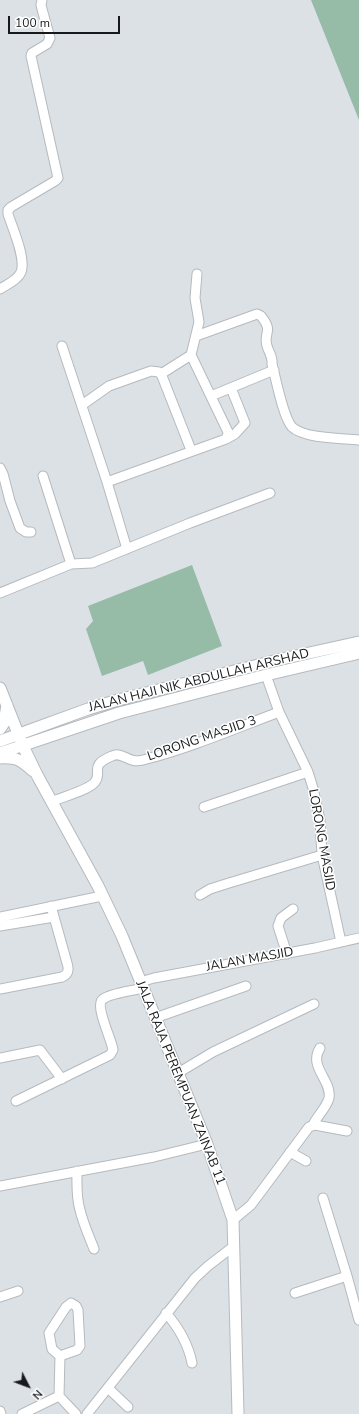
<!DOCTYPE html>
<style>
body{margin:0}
#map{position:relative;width:359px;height:1414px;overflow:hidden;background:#dce1e6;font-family:"Nunito Sans",sans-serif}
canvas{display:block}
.north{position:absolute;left:8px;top:1366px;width:40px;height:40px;-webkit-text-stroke:3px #fff;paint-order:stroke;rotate:132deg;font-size:11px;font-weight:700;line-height:16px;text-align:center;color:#17191a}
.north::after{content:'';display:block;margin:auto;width:14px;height:18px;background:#17191a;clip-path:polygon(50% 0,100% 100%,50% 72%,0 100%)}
.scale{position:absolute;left:8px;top:16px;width:112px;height:18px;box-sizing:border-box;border:2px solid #17191a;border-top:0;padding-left:5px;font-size:12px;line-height:14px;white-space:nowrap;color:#17191a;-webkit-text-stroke:3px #fff;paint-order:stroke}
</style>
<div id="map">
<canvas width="359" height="1414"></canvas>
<div class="north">N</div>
<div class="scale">100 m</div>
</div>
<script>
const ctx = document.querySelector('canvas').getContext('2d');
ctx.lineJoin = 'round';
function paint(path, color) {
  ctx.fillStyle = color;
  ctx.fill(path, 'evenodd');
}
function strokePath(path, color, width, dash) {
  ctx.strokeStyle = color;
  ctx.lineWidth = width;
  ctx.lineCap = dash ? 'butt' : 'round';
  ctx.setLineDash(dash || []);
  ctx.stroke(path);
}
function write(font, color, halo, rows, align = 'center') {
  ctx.font = font + ' "Nunito Sans",sans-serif';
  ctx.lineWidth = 3;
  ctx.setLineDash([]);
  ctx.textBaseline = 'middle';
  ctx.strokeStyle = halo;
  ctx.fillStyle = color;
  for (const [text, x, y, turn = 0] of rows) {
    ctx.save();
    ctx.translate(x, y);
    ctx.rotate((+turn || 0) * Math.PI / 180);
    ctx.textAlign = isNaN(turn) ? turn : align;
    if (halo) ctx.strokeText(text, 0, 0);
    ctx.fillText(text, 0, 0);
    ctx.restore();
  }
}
paint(new Path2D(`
 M311,0H359V120Z
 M192,565L222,646L148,675L143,661L102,676L86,629L93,621L88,606Z`), '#96bca8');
const minor = new Path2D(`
 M0,289C6,285 16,281 20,274C28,262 12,227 8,214V210L11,207L55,181L58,178L31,56L32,53L47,44L50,38L42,9L41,5L42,0
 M196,336L257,314L261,316C274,332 263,332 267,346C269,353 273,357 272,364C276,379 283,417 292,427C305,439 342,438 359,440
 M62,346L107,482L127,549
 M161,374L191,355L199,322L195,298L197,274
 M211,396L274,370
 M82,405L109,386L151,371L159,372L162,376L191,450
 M226,439L235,434L245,423L231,388
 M0,468L3,474L10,501L20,528L26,532H31
 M43,476L71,564
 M107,482L226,439L228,434V432L191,355
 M0,593L71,564L92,563L190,523L270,493
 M266,675L279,712L308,772L313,788L320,820L322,855L341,942
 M51,802C62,797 89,790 95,782C103,771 88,766 112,756C123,751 128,764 143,760C190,748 234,729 279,712
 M204,807L308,772
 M200,895L210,889L229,883L322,855
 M0,917L102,896
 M0,926L54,917
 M287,954L278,926L281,918L293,909
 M140,982L154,978L315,948L359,938
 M0,989L62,977C69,974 69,969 67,963L51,906
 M155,1018L246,986
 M0,1058L40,1050L62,1079
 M178,1073L213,1052L314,1004
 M16,1101L110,1055L113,1050C112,1040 94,1005 103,999C111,993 132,991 143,988
 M313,1125C317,1116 327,1107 329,1098C332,1080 308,1067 320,1048
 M290,1152L306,1161
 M77,1171C77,1184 76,1197 80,1210C83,1223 89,1236 94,1249
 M0,1186L154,1157L207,1144
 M323,1198L347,1276L359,1320
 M233,1220L251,1205L309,1127L315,1125L347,1131
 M295,1293L347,1276
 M0,1297L18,1291
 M71,1303L76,1306L78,1310L80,1346L77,1350L60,1356L52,1349L49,1333L66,1307Z
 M166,1313C179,1328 188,1343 192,1363
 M108,1388L128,1407
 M59,1396L60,1356
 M0,1411L1,1414
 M22,1414L59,1396L76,1414
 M87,1414L195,1278L208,1266L234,1246`);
const major = new Path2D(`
 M0,688L23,746L37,775L98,886L122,936L207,1144L233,1220L238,1414
 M0,729L4,723L7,705
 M0,741L88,709L118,700L282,659L359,642
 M0,753L119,713L266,675L359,653
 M0,758C17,757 21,760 33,771`);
strokePath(minor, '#b5babe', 11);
strokePath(major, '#b5babe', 13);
strokePath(minor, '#fff', 9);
strokePath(major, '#fff', 11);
write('13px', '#17191a', '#fff', [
 ["JALAN HAJI NIK ABDULLAH ARSHAD",199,681,-14],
 ["LORONG MASJID 3",202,739,-19],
 ["LORONG MASJID",321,840,80],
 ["JALAN MASJID",250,960,-10],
 ["JALA RAJA PEREMPUAN ZAINAB 11",180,1083,68]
]);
</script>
